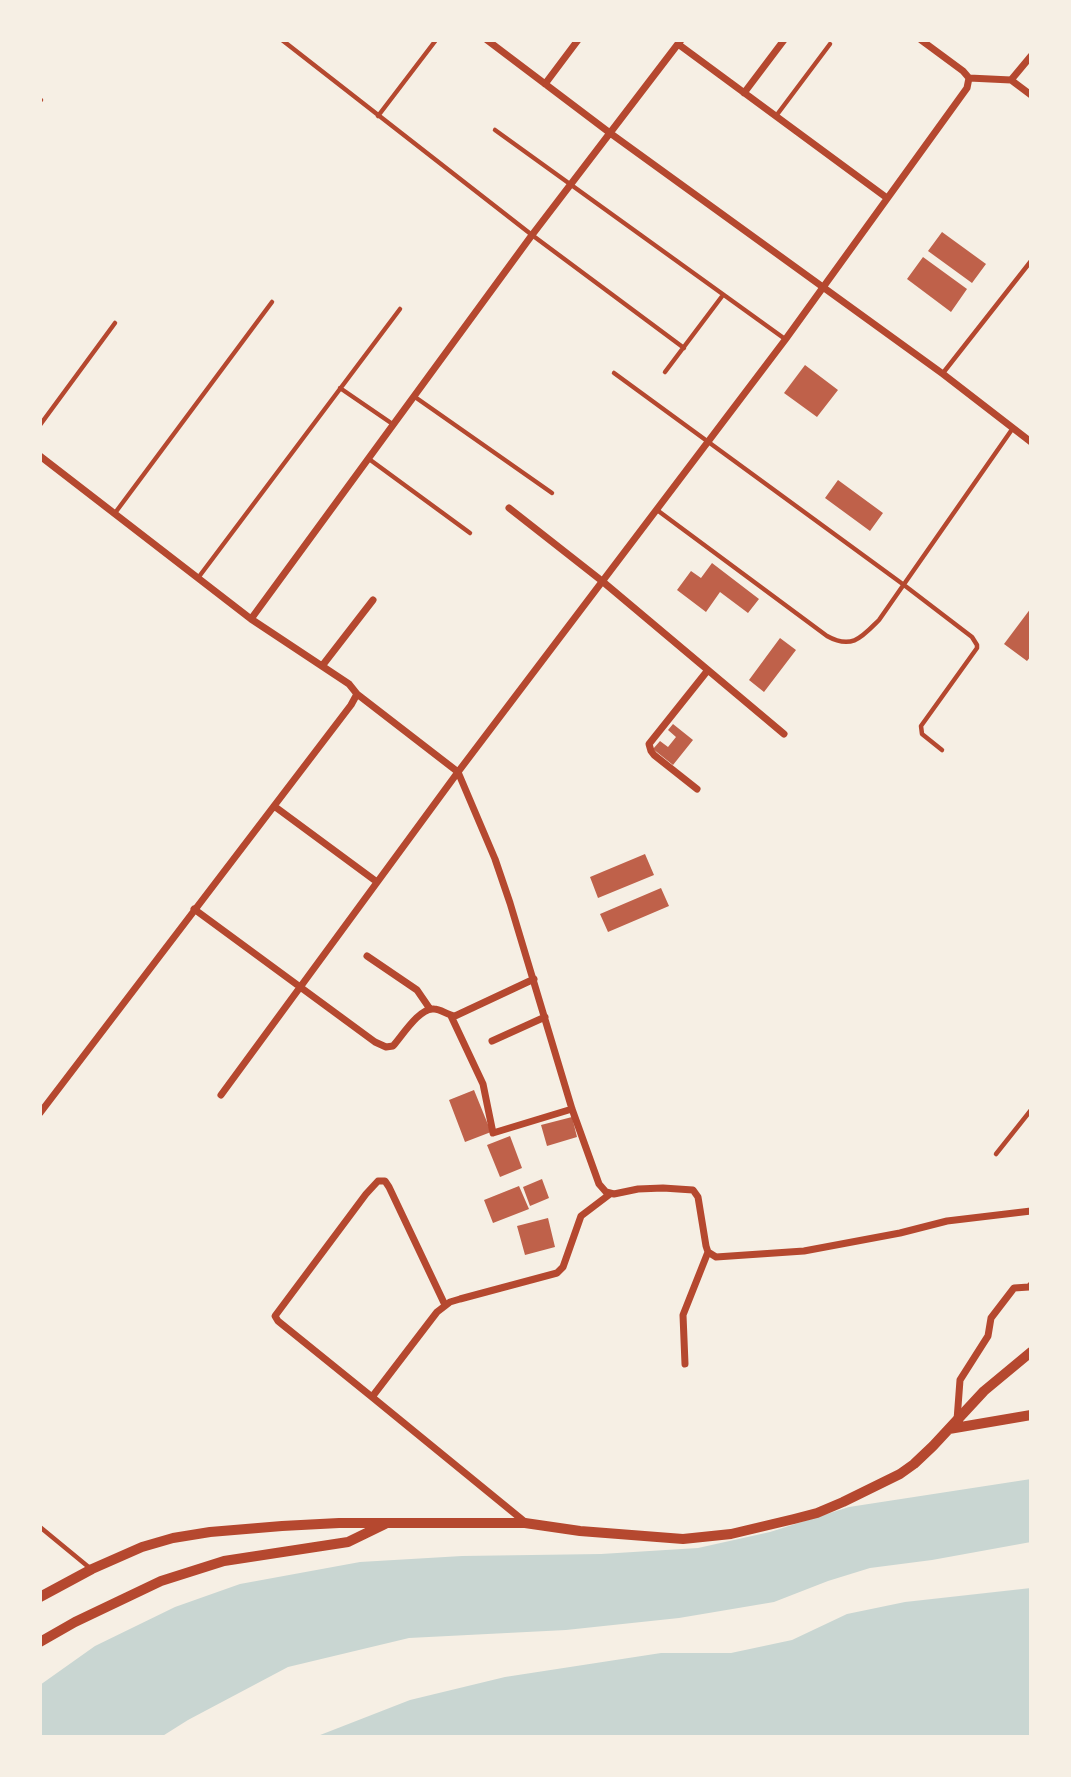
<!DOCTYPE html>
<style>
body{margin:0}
#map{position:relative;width:1071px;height:1777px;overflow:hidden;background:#f6efe4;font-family:"Titillium Web",sans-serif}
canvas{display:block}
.frame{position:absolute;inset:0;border:42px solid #f6efe4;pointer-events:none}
</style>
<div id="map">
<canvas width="1071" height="1777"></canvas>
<div class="frame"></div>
</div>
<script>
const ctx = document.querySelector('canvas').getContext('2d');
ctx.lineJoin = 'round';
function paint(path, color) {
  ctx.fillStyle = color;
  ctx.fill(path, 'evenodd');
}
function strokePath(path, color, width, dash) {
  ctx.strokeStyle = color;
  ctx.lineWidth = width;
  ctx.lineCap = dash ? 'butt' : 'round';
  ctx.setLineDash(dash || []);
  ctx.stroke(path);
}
paint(new Path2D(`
 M1031,1479V1542L932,1560L870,1568L828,1581L774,1602L679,1618L566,1630L409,1638L288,1667L188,1720L161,1737H40V1685L95,1646L175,1607L240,1584L360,1562L462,1556L601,1554L698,1548L770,1532L849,1507Z
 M1031,1588V1737H315L410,1700L505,1677L661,1653H731L792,1640L847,1614L905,1602Z`), '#c9d6d2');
paint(new Path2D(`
 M942,232L986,264L972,283L928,251Z
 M923,257L967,289L951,312L907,279Z
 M805,365L838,390L817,417L784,393Z
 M838,480L883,513L870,531L825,498Z
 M712,563L759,599L748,613L720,592L706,612L677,590L691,571L701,578Z
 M1031,608V656L1027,661L1004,644Z
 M780,638L796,650L764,692L749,680Z
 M673,724L693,740L673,765L653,749L660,741L668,747L676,737L668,730Z
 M645,854L654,875L598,898L590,877Z
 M661,888L669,906L608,932L600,914Z
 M474,1090L491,1132L465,1142L449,1100Z
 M572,1117L577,1137L547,1146L541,1125Z
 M510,1136L522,1168L500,1177L487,1145Z
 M542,1179L549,1198L530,1206L523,1187Z
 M519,1186L529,1209L493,1223L484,1200Z
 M548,1218L555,1247L525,1255L517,1226Z`), '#bf614a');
strokePath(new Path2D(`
 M282,40L532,235L684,348
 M40,101L41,100
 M378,116L436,40
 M776,116L830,44
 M495,130L785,339
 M665,372L723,295
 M614,373L904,585L972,637L977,645V648L921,726L922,734L942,750
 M943,373L1031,261
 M340,388L394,425
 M415,397L552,493
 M40,425L115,323
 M369,459L470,533
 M657,510L827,636C852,650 862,637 879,620L1013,428
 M115,513L272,302
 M198,578L400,309
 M996,1154L1031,1110
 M40,1527L91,1569`), '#b5482f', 4.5);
strokePath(new Path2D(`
 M487,40L610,133L943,374L1031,442
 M678,44L887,198
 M969,78L1011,80L1031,56
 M1011,80L1031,95
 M545,84L578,40
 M744,93L784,40
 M40,456L251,619L349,684L357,694L351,705L40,1113
 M509,508L602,581L784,734
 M251,619L532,235L681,40
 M322,666L373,600
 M357,694L458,772L495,859L510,903L572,1109L599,1184L606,1192L614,1194L638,1189L663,1188L693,1190L698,1197L706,1246L708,1252L716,1257L804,1251L900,1233L947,1221L1031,1211
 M697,789L654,755L651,751L649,744L708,670
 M274,806L377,882
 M194,909L375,1042L386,1047L393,1046C402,1036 420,1007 434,1009C441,1009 447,1015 455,1016L534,979
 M367,956L417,990L430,1009
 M451,1016L483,1084L493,1133L572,1109
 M492,1041L545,1017
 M221,1095L458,772L785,340L967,88L969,78L963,71L921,40
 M685,1364L683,1315L708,1252
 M372,1397L278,1321L275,1316L366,1194L378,1181H385L389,1187L445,1305
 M957,1420L960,1380L988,1336L991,1318L1014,1288L1029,1287L1031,1285
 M525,1522L372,1397L437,1312L450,1302L460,1299L557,1273L563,1267L581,1216L610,1194`), '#b5482f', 7);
strokePath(new Path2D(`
 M949,1429L1031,1415
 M40,1597L92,1569L142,1547L173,1538L210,1532L282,1526L339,1523H525L580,1531L683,1539L731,1534L794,1519L817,1513L843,1502L900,1474L914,1464L933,1446L984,1391L1031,1352
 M40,1642L75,1622L161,1581L224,1561L348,1542L385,1524`), '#b5482f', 10);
</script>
